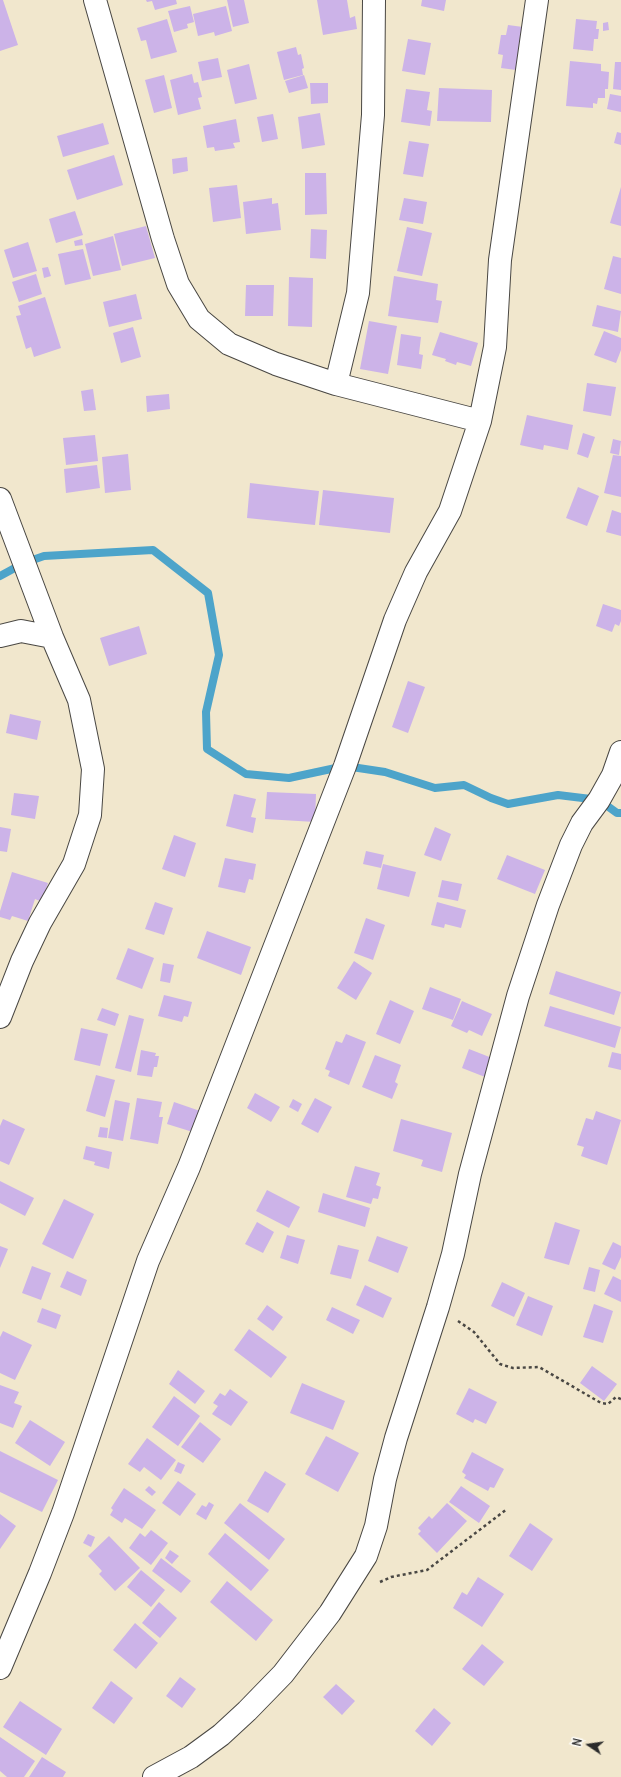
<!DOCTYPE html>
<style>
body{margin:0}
#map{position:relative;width:621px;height:1777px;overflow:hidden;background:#f1e7cd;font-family:Delius,sans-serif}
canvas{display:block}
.north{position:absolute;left:569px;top:1725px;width:40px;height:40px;-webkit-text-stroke:3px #fdfcf7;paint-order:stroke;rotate:283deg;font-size:11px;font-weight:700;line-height:16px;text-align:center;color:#2b2b2b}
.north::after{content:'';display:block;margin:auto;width:14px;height:18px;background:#2b2b2b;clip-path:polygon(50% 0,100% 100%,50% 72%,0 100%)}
</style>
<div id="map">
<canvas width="621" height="1777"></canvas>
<div class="north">N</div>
</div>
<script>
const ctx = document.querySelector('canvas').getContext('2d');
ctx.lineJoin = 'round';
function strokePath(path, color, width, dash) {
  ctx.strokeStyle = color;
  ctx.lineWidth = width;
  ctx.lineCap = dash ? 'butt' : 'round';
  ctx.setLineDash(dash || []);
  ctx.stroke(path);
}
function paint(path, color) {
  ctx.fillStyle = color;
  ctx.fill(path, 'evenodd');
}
strokePath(new Path2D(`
 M0,576L24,563L44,556L153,550L208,593L219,655L206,712L207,749L246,774L289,778L345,766L385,772L435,788L464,785L491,798L508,804L558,795L599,800L617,813H621`), '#4da4ca', 8);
paint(new Path2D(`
 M0,0H3L18,45L0,51Z
 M146,0H176L177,4L155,10L152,1L147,2Z
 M227,0H244L249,23L233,27Z
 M317,0H347L350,18L355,16L357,29L323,35Z
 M422,0H446L444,11L421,6Z
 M190,6L194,22L187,24L188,28L174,32L168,11Z
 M226,6L232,31L215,36L214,32L198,36L193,14Z
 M167,19L177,52L151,59L146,40L141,41L137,28Z
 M576,19L597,21L596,29H599L598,39H594L593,51L573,49Z
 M608,22L609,30L603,31V23Z
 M508,25L523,27L516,70L501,68L503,55L498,54L501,35H506Z
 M408,39L431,43L425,75L402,71Z
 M296,47L298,55L301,54L304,68L302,69L303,75L284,80L277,52Z
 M218,58L222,77L202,81L198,62Z
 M570,61L601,64V71L609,72L608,89H605V98H598L597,104L593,103V108L566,106Z
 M615,62H621V90L613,89Z
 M249,64L257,99L235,104L227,70Z
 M192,74L194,83L198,82L202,97L198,98L201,109L178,115L170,80Z
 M164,75L172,108L154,113L145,80Z
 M304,75L308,88L289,93L285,81Z
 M310,83H328V103L311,104Z
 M439,88L492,90L491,122L437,121Z
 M406,89L430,92L427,110L432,111L430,126L401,122Z
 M610,94L621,96V112L607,109Z
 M320,113L325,145L302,149L298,117Z
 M273,114L278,139L262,142L257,117Z
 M236,119L240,142L233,143L235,148L215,151L214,147L207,148L203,126Z
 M103,123L109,144L63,157L57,136Z
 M617,132L621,133V145L614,143Z
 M409,141L429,144L423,177L403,174Z
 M114,155L123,185L77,200L67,170Z
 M187,157L188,171L173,174L172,159Z
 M305,173H326L327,214L305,215Z
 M237,185L241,218L213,222L209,188Z
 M621,187V226L610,223Z
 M272,198V204L278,203L281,230L246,234L243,202Z
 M404,198L427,202L423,224L399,220Z
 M75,211L83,235L56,243L49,219Z
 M146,226L155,258L122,266L114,234Z
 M407,227L432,233L422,276L397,271Z
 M311,229L327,230L326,259L310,258Z
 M113,236L121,270L93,276L85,244Z
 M82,239L83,245L75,246L74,241Z
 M28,242L37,271L13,278L4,250Z
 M83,249L91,279L65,285L58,254Z
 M613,256L621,258V294L604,289Z
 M48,267L51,276L44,278L42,268Z
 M36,274L42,294L19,302L12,282Z
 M394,276L438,284L436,300L442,301L438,323L388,316Z
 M289,277L313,278L312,327L288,326Z
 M246,285H274L273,316H245Z
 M136,294L142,319L109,327L103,302Z
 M45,297L61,348L34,357L31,347L26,349L16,316L21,315L18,306Z
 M597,305L621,311L618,332L592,326Z
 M369,321L397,326L388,374L360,369Z
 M133,327L141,357L121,363L113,333Z
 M604,331L621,338V350L616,363L594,355Z
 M440,332L478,343L471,366L457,362L456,365L445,361L446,359L432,355Z
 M401,334L421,337L419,354L423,355L421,369L397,365Z
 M587,383L616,387L611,416L583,411Z
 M93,389L96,410L84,411L81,391Z
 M169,394L170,409L147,412L146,396Z
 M527,415L573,425L568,450L544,445L543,450L520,445Z
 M583,433L595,437L588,458L577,454Z
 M95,435L98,461L66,465L63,438Z
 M613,439L621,441L619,455L610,453Z
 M128,454L131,490L105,493L102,457Z
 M613,455L621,456V497L604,493Z
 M97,465L100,488L66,493L64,469Z
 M250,483L319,491L315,525L247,518Z
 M578,487L599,496L587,526L566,518Z
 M323,490L394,498L390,533L319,525Z
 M612,510L621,513V536L606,532Z
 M603,604L621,610V621L619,626L615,624L612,632L596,626Z
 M139,626L147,654L109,666L100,638Z
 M408,681L425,687L408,733L392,727Z
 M10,714L41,721L37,740L6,733Z
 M267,792L316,794L315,822L265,819Z
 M14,793L39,796L35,819L11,815Z
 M234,794L256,799L251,817L256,818L253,833L226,826Z
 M0,827L11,829L7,852L0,851Z
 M435,827L451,834L441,861L424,855Z
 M174,835L196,843L185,877L162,869Z
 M366,851L384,855L381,868L363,864Z
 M507,855L545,870L535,894L497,879Z
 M225,858L256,864L253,880L249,879L245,893L218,887Z
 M383,864L416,872L409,897L377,889Z
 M12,872L48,883L42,902L35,899L28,921L12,916L10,920L0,917V911Z
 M442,880L462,884L458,901L438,897Z
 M155,902L173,908L164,935L145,929Z
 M437,902L466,910L461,928L445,924L444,928L431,925Z
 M366,918L385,925L373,960L354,953Z
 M207,931L251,947L241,975L197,958Z
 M128,948L154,958L142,989L116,979Z
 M354,961L372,973L356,1000L337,988Z
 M163,963L174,965L170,983L160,981Z
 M556,971L621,992L614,1015L549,994Z
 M430,987L461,999L453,1020L422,1009Z
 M164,995L192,1002L188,1017L184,1016L182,1022L158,1016Z
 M390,1000L414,1011L400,1044L376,1034Z
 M462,1001L492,1014L482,1036L469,1030L467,1033L451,1026Z
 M550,1006L621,1027L615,1048L544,1026Z
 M102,1008L119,1014L115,1026L97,1020Z
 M129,1015L144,1019L131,1072L115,1068Z
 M81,1028L108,1034L100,1066L74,1060Z
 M346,1034L366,1042L349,1085L328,1076L330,1071L325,1069L336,1041L342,1043Z
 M469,1049L492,1058L485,1077L462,1068Z
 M141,1050L156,1053L155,1056H159L157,1067H154L152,1077L137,1075Z
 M612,1052L621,1054V1070L608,1067Z
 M375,1055L401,1065L395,1082L398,1084L392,1099L362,1087Z
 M96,1075L115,1080L105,1117L86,1111Z
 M255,1093L280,1107L271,1122L247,1108Z
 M137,1098L162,1102L159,1117H163L158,1144L130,1139Z
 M315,1098L332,1107L318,1133L301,1124Z
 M293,1099L302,1104L298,1112L289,1107Z
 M115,1100L130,1103L123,1141L108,1138Z
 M174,1102L203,1112L196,1133L167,1124Z
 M596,1111L621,1120L607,1165L581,1156L584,1147L577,1145L586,1118L593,1120Z
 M3,1119L25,1129L9,1165L0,1161V1126Z
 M401,1119L452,1133L442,1172L421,1166L423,1160L393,1151Z
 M100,1127L108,1128L107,1138L98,1137Z
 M86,1146L112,1152L109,1169L94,1165L95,1162L83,1159Z
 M355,1166L380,1173L376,1185L381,1187L378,1199L373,1198L371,1204L346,1197Z
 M0,1181L34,1198L25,1216L0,1203Z
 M267,1190L300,1207L289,1228L256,1211Z
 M323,1193L370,1208L365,1227L318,1212Z
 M64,1199L94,1214L73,1259L42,1244Z
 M257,1222L274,1232L263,1253L245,1244Z
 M555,1222L580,1230L569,1265L544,1258Z
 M287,1235L305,1240L298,1264L280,1258Z
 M377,1236L408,1247L398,1273L368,1261Z
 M613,1242L621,1246V1257L615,1270L602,1264Z
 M338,1245L359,1250L351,1279L330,1274Z
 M0,1246L8,1249L0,1268Z
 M32,1266L51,1273L41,1300L22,1293Z
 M589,1267L600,1270L595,1292L583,1289Z
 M67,1271L87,1280L81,1296L60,1287Z
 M613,1276L621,1280V1302L604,1294Z
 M502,1282L525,1293L514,1317L491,1306Z
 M365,1285L392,1298L383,1318L356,1305Z
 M528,1296L553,1306L542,1336L516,1325Z
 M594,1304L613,1311L603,1343L583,1337Z
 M267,1305L283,1317L273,1331L257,1319Z
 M332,1307L360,1320L353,1334L326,1320Z
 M42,1308L61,1315L56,1329L37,1322Z
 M249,1329L287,1357L271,1378L234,1350Z
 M3,1331L32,1345L15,1380L0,1373V1337Z
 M592,1366L617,1384L604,1401L580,1383Z
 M178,1370L205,1391L195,1404L169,1384Z
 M302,1383L345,1401L333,1430L290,1413Z
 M0,1385L19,1392L14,1403L22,1406L13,1428L0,1423Z
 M469,1388L497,1402L486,1424L475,1419L473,1423L456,1414Z
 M230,1389L248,1402L231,1426L212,1414L218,1406L213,1403L220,1393L225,1396Z
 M174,1396L200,1416L178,1446L152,1427Z
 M30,1420L65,1442L50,1466L15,1443Z
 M200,1422L221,1439L203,1463L181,1447Z
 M326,1436L359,1453L338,1492L305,1474Z
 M147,1438L176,1460L161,1480L144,1467L140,1472L128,1464Z
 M0,1451L58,1480L42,1512L0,1492Z
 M472,1452L504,1469L494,1488L490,1487L488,1491L464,1478L466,1475L462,1472Z
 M178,1462L185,1465L181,1474L174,1471Z
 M265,1471L286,1484L268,1513L247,1501Z
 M178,1481L196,1494L180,1516L162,1503Z
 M149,1486L156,1492L152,1496L145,1490Z
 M461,1486L490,1506L479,1523L449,1502Z
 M124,1488L156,1510L142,1529L125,1518L122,1523L110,1515L113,1510L111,1508Z
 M209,1502L214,1505L206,1520L196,1514L202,1505L206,1507Z
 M240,1503L285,1539L269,1560L224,1523Z
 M447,1503L467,1521L437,1553L418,1534L421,1531L418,1528L429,1516L432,1519Z
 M0,1514L16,1526L0,1549Z
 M530,1523L553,1539L532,1571L509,1556Z
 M151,1530L168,1543L151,1565L129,1548L140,1533L145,1537Z
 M225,1533L269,1570L251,1591L208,1554Z
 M88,1534L95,1537L91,1547L83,1543Z
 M109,1536L140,1568L115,1591L99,1574L102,1571L88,1556Z
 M170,1550L179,1556L172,1564L165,1558Z
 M161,1558L191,1581L181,1593L152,1571Z
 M141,1570L165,1590L151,1607L127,1587Z
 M478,1577L504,1594L482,1627L453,1608L462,1592L467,1595Z
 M227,1581L273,1620L256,1641L210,1602Z
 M159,1602L177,1618L160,1638L142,1623Z
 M135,1623L158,1643L136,1669L113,1650Z
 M482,1644L504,1662L484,1686L462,1669Z
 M180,1677L196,1689L182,1708L166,1696Z
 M111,1681L133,1698L114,1724L92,1708Z
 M336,1684L355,1701L342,1715L323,1697Z
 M20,1701L62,1729L46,1755L3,1727Z
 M434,1708L451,1723L432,1746L415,1731Z
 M0,1737L35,1761L24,1777H7L0,1771Z
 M42,1757L66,1772L63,1777H29Z`), '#ccb3e8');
const minor = new Path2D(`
 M95,0L163,239L178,284L199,319L229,344L276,364L336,384L480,421
 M336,384L358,293L373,115L374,0
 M0,499L52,637L79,700L93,769L90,815L74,864L40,923L22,961L0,1017
 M0,636L21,631L52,637
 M0,1668L40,1573L63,1513L148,1261L189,1167L345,766L395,620L416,572L450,511L480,421L495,347L500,260L537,0
 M154,1777L191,1757L221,1735L247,1711L283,1674L330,1613L366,1556L376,1526L385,1479L396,1438L438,1307L453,1254L470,1174L518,996L548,905L571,845L582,823L599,800L613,775L621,752`);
strokePath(minor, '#494743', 24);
strokePath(new Path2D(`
 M458,1321L474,1332L500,1364L513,1368L539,1367L601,1403L608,1404L616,1397L621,1399
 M380,1582L391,1577L427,1570L507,1509`), '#494743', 2.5, [3, 3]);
strokePath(minor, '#fff', 22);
</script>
